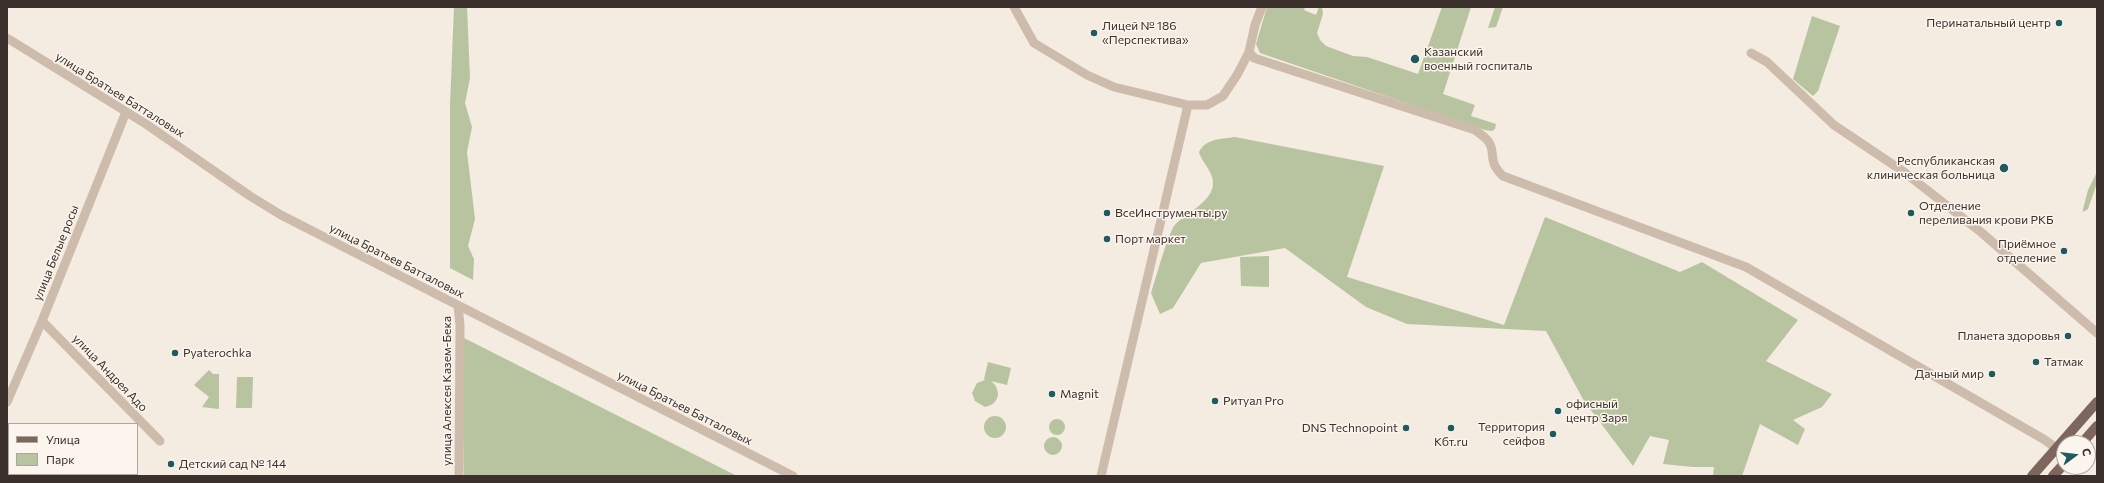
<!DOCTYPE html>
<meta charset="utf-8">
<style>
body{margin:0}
#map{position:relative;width:2104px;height:483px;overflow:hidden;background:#f4ebe1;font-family:Commissioner,sans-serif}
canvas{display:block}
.frame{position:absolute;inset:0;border:8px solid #3b302b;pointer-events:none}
.legend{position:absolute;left:8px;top:423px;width:130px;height:52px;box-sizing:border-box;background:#fbf5ee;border:1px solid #aea6a0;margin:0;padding:5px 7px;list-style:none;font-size:12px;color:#3b302b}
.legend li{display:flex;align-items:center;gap:8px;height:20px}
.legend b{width:20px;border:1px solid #aea6a0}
.north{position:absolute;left:2056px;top:435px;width:40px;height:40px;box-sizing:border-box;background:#fbf5ee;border:1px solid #aea6a0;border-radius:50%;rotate:75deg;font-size:11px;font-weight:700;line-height:16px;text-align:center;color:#3b302b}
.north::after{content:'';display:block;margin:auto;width:14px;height:18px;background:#1f5a5e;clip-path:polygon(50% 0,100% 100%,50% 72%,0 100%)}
</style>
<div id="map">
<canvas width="2104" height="483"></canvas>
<div class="frame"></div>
<ul class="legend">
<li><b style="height:5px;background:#7d675c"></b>Улица</li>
<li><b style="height:11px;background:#b8c4a0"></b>Парк</li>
</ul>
<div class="north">С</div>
</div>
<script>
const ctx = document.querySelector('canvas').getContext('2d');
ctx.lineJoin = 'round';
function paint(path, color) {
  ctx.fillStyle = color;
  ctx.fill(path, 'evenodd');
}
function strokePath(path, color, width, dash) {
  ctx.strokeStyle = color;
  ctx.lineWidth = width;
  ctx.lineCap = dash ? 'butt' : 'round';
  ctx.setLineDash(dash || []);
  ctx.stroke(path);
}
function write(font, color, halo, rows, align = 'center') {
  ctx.font = font + ' Commissioner,sans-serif';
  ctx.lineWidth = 3;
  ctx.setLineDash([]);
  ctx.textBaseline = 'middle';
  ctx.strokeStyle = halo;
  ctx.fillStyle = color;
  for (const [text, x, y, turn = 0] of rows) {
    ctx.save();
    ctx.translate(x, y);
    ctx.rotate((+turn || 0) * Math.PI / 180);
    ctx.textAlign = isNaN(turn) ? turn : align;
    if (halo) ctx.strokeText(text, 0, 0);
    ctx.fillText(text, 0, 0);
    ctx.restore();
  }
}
paint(new Path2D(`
 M454,7H467L470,78L465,103L472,127L467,152L475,219L468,246L474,259L473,280L450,268V105Z
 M1267,7H1305L1304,10L1316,15L1319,7H1322L1323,14L1317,33L1320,40L1326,46L1353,56L1367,57L1418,74L1442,7H1471L1443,94L1475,105L1471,116L1496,124L1495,129L1492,131L1485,130L1260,53L1256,44Z
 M1495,7H1503L1496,27L1488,28Z
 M1812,16L1840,26L1818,91L1813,96L1793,79Z
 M1235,137L1384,166L1347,277L1504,325L1545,217L1680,272L1702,262L1798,320L1766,361L1832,394L1822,407L1793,420L1805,429L1798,445L1760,424L1742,476H1713L1714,467H1693L1663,464L1669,440L1650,436L1633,466L1584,401L1546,331L1407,324L1366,307L1285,248L1201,263L1173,308L1160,314L1151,293C1155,281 1168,234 1174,226C1185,213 1211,203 1213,185C1214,172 1202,163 1199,152C1206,138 1222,139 1235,137Z
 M2097,172V183L2088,209L2083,212V209L2088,190Z
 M1269,256V287L1241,286L1240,257Z
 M464,338L737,476H464L462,363Z
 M988,362L1011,368L1007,385L991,381C1002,390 1000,404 985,407L975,401L972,393L977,383L985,380L984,379Z
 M209,370L213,374H219V409L202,407L209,397L194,385Z
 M237,377H253L252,408H236Z
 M984 427a11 11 0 1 1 22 0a11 11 0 1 1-22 0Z
 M1049 427a8 8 0 1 1 16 0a8 8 0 1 1-16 0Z
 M1044 446a9 9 0 1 1 18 0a9 9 0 1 1-18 0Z`), '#b8c4a0');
strokePath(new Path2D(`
 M1014,7L1034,43L1087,75L1114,87L1188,105H1207L1223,96L1237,75L1249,52L1255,25L1262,7
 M7,38L146,124L250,196L281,215L793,476
 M1249,52L1254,58L1475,130C1479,133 1485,137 1488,141C1497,152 1486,160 1503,176L1746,267L2045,440L2056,448
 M1751,53L1767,62L1834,125L1904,172L1982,233L2097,333
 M458,306L460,325L459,476
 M42,321L160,441
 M7,402L42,321L126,112
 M1101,476L1188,105`), '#cdbbac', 9);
strokePath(new Path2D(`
 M2082,443L2097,426
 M2032,476L2097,402
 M2053,476L2064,464`), '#7d675c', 10);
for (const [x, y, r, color] of [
 [2059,23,4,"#1f5a5e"],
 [1094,33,4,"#1f5a5e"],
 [1415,59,5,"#1f5a5e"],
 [2004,168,5,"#1f5a5e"],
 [1107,213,4,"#1f5a5e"],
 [1911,213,4,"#1f5a5e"],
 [1107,239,4,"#1f5a5e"],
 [2064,251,4,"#1f5a5e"],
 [2068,336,4,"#1f5a5e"],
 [175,353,4,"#1f5a5e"],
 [2036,362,4,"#1f5a5e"],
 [1992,374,4,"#1f5a5e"],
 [1052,394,4,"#1f5a5e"],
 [1215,401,4,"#1f5a5e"],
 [1558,411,4,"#1f5a5e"],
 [1406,428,4,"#1f5a5e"],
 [1451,428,4,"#1f5a5e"],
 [1553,434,4,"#1f5a5e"],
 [171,464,4,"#1f5a5e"]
]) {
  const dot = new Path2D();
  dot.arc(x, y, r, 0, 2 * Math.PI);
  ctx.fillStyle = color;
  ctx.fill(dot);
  strokePath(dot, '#fbf5ee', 1.5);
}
write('12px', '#3b302b', '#fbf5ee', [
 ["Перинатальный центр",2051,23,"right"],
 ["Лицей № 186",1102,26],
 ["«Перспектива»",1102,40],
 ["Казанский",1424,52],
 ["военный госпиталь",1424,66],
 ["Республиканская",1995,161,"right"],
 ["клиническая больница",1995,175,"right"],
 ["Отделение",1919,206],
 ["переливания крови РКБ",1919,220],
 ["ВсеИнструменты.ру",1115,213],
 ["Порт маркет",1115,239],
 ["Приёмное",2056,244,"right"],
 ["отделение",2056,258,"right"],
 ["Планета здоровья",2060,336,"right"],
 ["Pyaterochka",183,353],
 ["Татмак",2044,362],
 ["Дачный мир",1984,374,"right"],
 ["Magnit",1060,394],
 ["Ритуал Pro",1223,401],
 ["офисный",1566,404],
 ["центр Заря",1566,418],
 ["Территория",1545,427,"right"],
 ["сейфов",1545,441,"right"],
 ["DNS Technopoint",1398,428,"right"],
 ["Кбт.ru",1451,442,"center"],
 ["Детский сад № 144",179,464]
], 'left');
write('12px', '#3b302b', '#fbf5ee', [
 ["улица Братьев Батталовых",120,95,32],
 ["улица Белые росы",56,253,-68],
 ["улица Братьев Батталовых",397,261,27],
 ["улица Андрея Адо",110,373,46],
 ["улица Алексея Казем-Бека",447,391,-90],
 ["улица Братьев Батталовых",685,408,27]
]);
</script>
